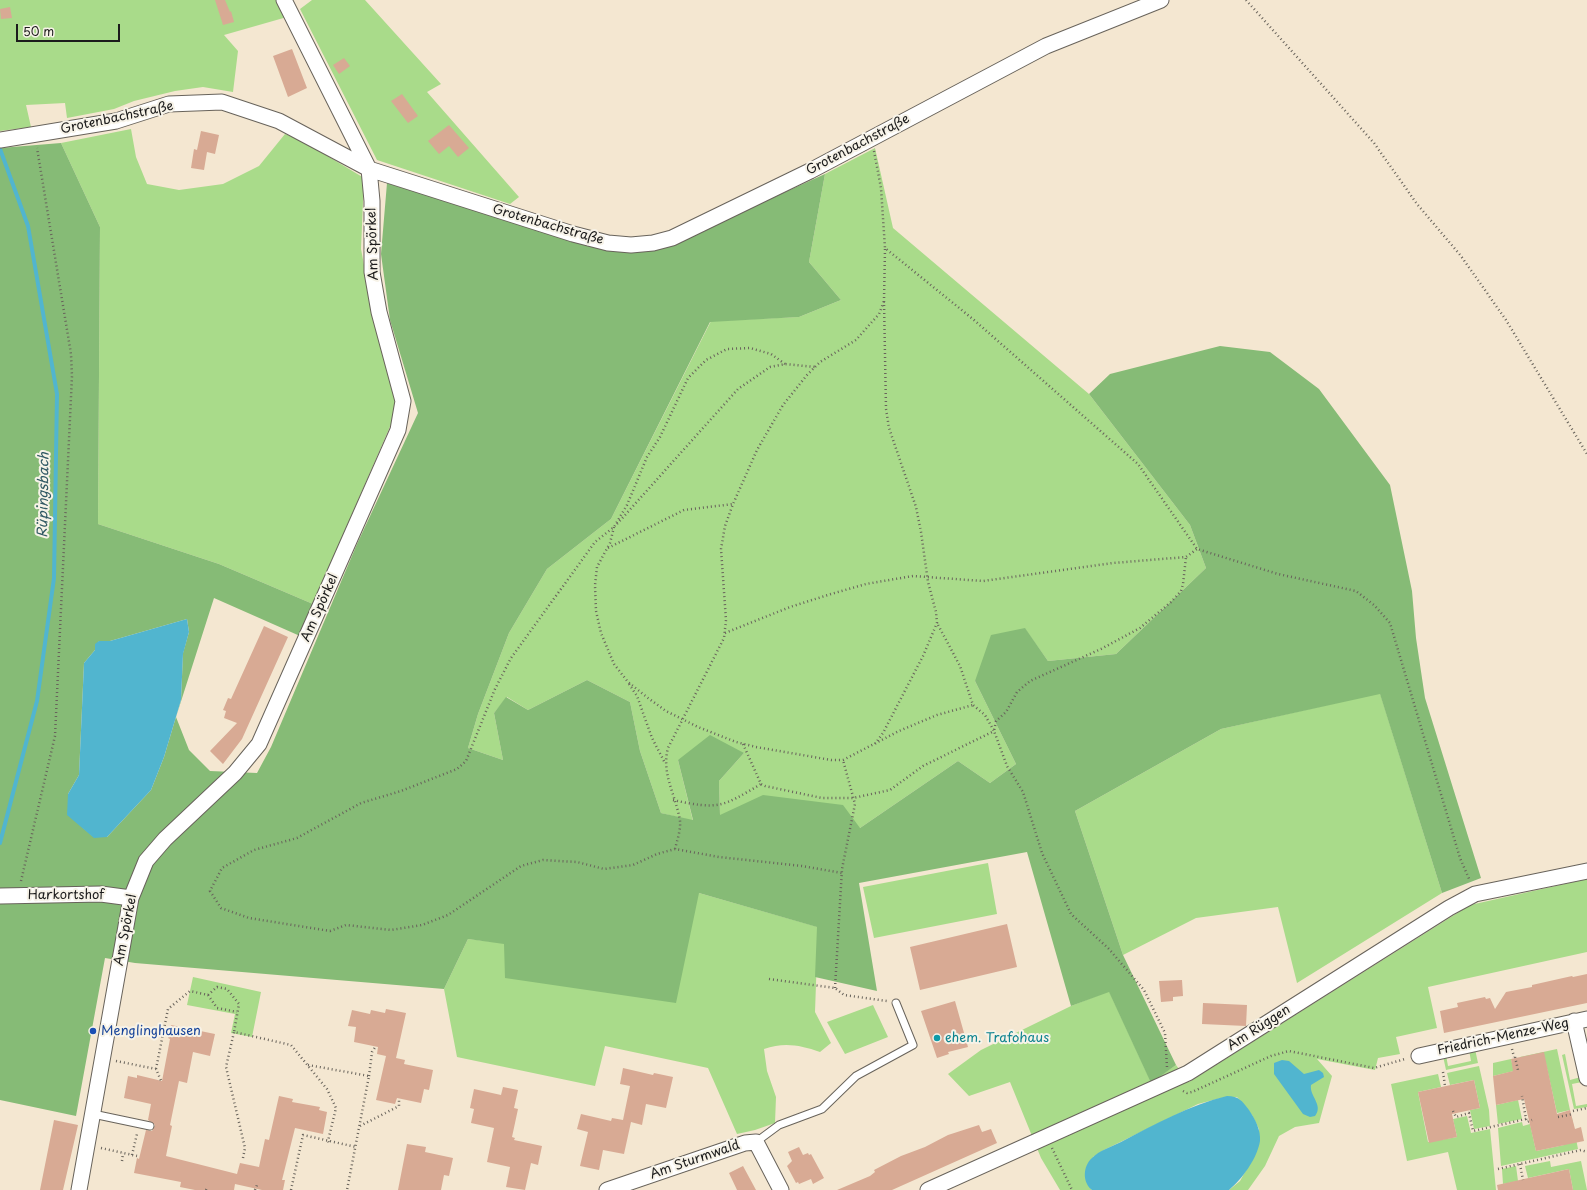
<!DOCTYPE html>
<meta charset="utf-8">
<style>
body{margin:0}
#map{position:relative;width:1587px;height:1190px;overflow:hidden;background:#f4e7d1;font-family:"Playpen Sans",sans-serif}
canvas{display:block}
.scale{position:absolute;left:16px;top:24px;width:104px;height:18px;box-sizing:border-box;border:2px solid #1c1c1c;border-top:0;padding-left:5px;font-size:12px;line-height:14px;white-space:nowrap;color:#1c1c1c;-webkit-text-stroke:3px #f7f3e8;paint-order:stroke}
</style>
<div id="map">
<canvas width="1587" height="1190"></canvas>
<div class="scale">50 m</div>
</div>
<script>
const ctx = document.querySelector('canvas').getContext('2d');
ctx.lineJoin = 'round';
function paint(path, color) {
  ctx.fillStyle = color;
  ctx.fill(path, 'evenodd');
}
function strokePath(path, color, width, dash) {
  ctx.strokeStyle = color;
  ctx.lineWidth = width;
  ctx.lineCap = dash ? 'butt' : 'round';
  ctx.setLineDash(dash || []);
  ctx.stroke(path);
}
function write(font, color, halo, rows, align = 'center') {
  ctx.font = font + ' "Playpen Sans",sans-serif';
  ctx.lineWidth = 4;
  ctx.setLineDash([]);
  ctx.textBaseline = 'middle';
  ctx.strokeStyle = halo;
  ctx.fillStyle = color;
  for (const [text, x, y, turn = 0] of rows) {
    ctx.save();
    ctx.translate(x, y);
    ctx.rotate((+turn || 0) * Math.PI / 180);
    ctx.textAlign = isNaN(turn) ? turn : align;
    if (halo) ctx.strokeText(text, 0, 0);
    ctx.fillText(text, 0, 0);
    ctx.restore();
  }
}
paint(new Path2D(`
 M0,0H278L287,17L224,35L238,51L233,92L203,87L175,91L134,101L114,109L67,118L65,103L26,105L31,127L0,131Z
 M312,0H365L441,84L427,92L519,197L510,204L377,160L300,9Z
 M131,129L136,157L147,184L179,190L223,184L259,166L285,134L301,140L364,178L361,249L374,318L397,395L392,422L313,604L219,564L98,524L100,227L61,143Z
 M875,148L893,228L1089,394L1190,525L1206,568L1116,654L1048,661L1025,629L975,681L1016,764L990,783L958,761L860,828L720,816L719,781L744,753L678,760L693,821L661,813L640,751L630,702L587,680L528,710L507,697L494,713L503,760L468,748L478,714L509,633L547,569L611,519L711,321L799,317L841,300L809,262L825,174Z
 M1380,693L1442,893L1297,983L1278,907L1196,918L1123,955L1075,811L1221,729Z
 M988,863L997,914L874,938L863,887Z
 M1587,879V952L1428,987L1437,1028L1396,1037L1400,1054L1378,1058L1375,1070L1317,1059L1332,1076L1319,1123L1295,1127L1279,1136L1265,1166L1248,1190H1229L1240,1181L1254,1156L1259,1129L1252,1115L1237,1097L1221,1098L1198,1104L1104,1150L1093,1157L1090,1188L1092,1190H1060L1041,1158L1010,1082L969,1096L948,1074L981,1050L1071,1006L1109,991L1151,1082L1176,1065L1189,1082L1470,905Z
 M699,893L818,927L815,1012L831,1043L820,1052C800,1045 784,1042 764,1049L767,1071L776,1097L775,1123L755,1130L737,1134L708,1068L605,1046L595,1086L457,1057L444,989L468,939L504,943Z
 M193,977L261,992L252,1037L231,1033L235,1014L187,1005Z
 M873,1005L888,1037L845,1054L827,1022Z
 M1475,1049L1478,1063L1446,1070L1443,1056L1446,1055L1448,1066L1471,1061L1469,1050Z
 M1557,1049L1570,1110L1557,1113L1546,1064L1520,1057Z
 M1565,1054L1570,1080L1581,1077L1582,1082L1572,1084L1576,1106L1587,1104V1107L1574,1109L1562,1055Z
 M1511,1059L1514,1071L1493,1076V1063Z
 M1479,1066L1489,1110L1490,1126L1474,1129L1470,1110L1480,1108L1474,1080L1450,1085L1447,1073Z
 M1438,1074L1441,1087L1418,1092L1428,1142L1457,1137L1453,1119L1467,1116L1471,1133L1490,1129L1496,1190H1457L1448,1152L1407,1161L1391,1084Z
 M1518,1100L1522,1119L1498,1124L1496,1105Z
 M1572,1118L1578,1149L1501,1166L1498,1128L1522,1122L1523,1126L1530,1124L1536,1151L1564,1145L1569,1119Z
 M1550,1161L1551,1167L1581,1161L1587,1190H1573L1569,1169L1528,1178L1525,1166Z
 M1516,1166L1518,1181L1503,1184L1502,1169Z`), '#a9db8a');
paint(new Path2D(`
 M61,143L100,227L98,524L219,564L313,604L300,636L214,598L176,717L189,750L210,771L257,773L271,747L357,544L418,413L390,320L381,254L387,183L602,249L655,251L825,174L809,262L841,300L799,317L710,322L611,519L547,569L509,633L478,714L468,748L503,760L494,713L506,697L528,710L587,680L630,702L640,751L661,813L693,820L678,760L710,735L744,753L719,781L720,815L763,795L843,805L860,828L958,761L990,783L1016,764L975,681L991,635L1025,628L1048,661L1116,654L1206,568L1190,525L1089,394L1110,374L1220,346L1270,352L1319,389L1390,485L1412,591L1416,638L1425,698L1481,878L1442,893L1380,694L1221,729L1075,811L1123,955L1176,1065L1151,1083L1109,992L1071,1006L1027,852L859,883L877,991L815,977L817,927L699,893L676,1003L505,978L504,944L468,939L444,989L135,963L105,958L76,1116L0,1100V148ZM187,619L189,632L183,653L181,700L164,757L151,790L107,837H94L82,827L68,794L79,775L84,663L95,650L99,641H110Z`), '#86bb76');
paint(new Path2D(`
 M187,619L189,632L183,654L181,700L164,757L151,790L107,837L94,838L67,815L68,794L79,775L84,663L95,650V644L99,641H110Z
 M1282,1060L1289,1061L1304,1074L1319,1070L1323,1073L1324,1077L1311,1085C1309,1096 1324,1105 1315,1116L1310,1117L1303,1114L1274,1074V1063Z
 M1227,1096C1239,1096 1242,1101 1249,1110C1255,1119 1261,1130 1260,1141C1257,1159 1242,1179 1229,1190H1092C1082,1182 1083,1166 1092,1158C1100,1150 1111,1147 1121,1142C1155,1124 1190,1105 1227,1096Z`), '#51b5cf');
strokePath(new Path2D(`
 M0,149L28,226L57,394L54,578L37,701L0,843`), '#51b5cf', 4);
paint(new Path2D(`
 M215,0H225L230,12L231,11L234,22L223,25Z
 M10,7L12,18L1,19L0,9Z
 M292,49L307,88L288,97L273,56Z
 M344,58L350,66L339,74L333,65Z
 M402,94L418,116L408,123L391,101Z
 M449,125L469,148L458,157L449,146L439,154L428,141Z
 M201,131L219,135L215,154L207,152L204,170L191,168L194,149L197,150Z
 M264,626L288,637L242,739L223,764L210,751L237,723L224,718L226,711L223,710L228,698L231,699Z
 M1007,924L1017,967L920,990L910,947Z
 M1587,974V1003L1444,1033L1440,1011L1458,1007L1457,1003L1485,997L1486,999L1490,998L1495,1009L1506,992L1532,987V985L1572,976L1573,977Z
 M1182,980L1183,996L1173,997V1001L1161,1002L1159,981Z
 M955,1001L968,1047L948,1052L949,1054L937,1058L921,1011Z
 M1203,1003L1247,1005L1246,1026L1202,1024Z
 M386,1009L406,1013L396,1058L405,1060L404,1064L433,1070L429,1090L424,1089L421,1103L397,1098L395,1104L376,1100L386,1056L377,1054L378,1047L354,1042L356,1027L348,1026L352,1010L370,1014L371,1010L385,1013Z
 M171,1025L215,1034L210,1056L193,1052L187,1083L179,1081L170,1125L172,1126L166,1156L237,1174L240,1163L259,1167L265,1139L269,1140L279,1096L293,1099L292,1102L320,1107L319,1110L327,1112L323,1134L295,1128L282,1180H285L283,1190H262L235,1184L234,1190H195L180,1187L181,1182L134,1173L137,1158L139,1159L146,1130L152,1131L155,1125L148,1120L151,1104L124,1098L128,1076L137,1078V1075L162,1081L170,1039L168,1038Z
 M1544,1052L1557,1114L1570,1110L1575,1129L1581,1127L1584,1141L1536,1151L1524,1099L1496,1105L1493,1076L1513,1071L1511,1059Z
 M623,1068L653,1075L654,1073L673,1077L666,1108L646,1104L642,1125L631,1122L624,1154L603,1150L599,1170L580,1166L588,1132L577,1129L581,1114L611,1121L612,1118L623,1120L630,1086L620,1084Z
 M1474,1080L1480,1108L1452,1114L1457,1137L1429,1143L1418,1092Z
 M503,1087L518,1090L514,1108L518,1109L512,1137L515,1138L514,1140L542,1146L538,1165L531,1163L525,1190L506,1187L510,1167L487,1162L494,1128L471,1123L474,1109L470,1108L474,1089L501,1095Z
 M54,1120L78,1125L63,1190H40Z
 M979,1125L982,1132L991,1129L997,1143L892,1190H837L870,1176L875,1172L874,1170L901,1156L925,1147L948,1135Z
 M407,1144L426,1147L425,1152L453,1158L449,1176L444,1175L441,1190H398Z
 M799,1147L803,1155L808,1153L809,1155L811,1154L824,1178L813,1184L811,1179L799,1184L798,1182L796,1183L787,1166L792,1161L788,1152Z
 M743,1166L756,1190H737L729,1173Z
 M1569,1169L1573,1190H1498L1497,1185Z`), '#d8aa94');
const service = new Path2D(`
 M93,1114L150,1126
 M756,1142L779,1125L822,1109L856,1076L913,1045L896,1003`);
const minor = new Path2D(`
 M0,140L116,121L169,104L222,102L279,121L369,169L573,234L608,243L631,245L653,243L672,238L810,171L1046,46L1161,0
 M0,896L101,894L131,898
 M1574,1021L1587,1078
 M1419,1056L1587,1019
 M79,1190L131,898L146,861L165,839L235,773L259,744L398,430L403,401L379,312L372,272V201L369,169L284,0
 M607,1190L745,1143L756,1142L781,1190
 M928,1190L1188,1073L1449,908L1475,894L1587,871`);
strokePath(service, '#68635b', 9);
strokePath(minor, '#68635b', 17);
strokePath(new Path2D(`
 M1246,0L1374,143L1417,204L1461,256L1506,320L1587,454
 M874,151L881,188L885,248L974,320L1138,464L1197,549L1278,574L1356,591L1374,605L1390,623L1460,858L1470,881
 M785,364L771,354L750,348L727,349L706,360L688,378L660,437L647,457L627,505L614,527L595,542L511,658L495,689L466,761L457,769L401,791L361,803L297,838L254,850L222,868L210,891L221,908L249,918L330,931L346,925L391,930L422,925L448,915L521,866L543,860L577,862L604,869L633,865L657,854L675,849L719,857L802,866L842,873
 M617,524L738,389L770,367L785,364L815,367
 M614,527L610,543L597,567L595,585L596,611L601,633L614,664L628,682L648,698L666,711L698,727L736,742L756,747L831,760H843L899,731L937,715L973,705
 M608,548L684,510L733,504
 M725,633L790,607L831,594L866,584L895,579L913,576L983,581L1113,563L1186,557L1197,549
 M629,684L637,696L652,738L665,763
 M743,744L761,784L765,786L822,798H853L890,790L923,766L994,731L985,715L973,705L960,666L937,623
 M875,744L883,733L923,656L937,623L936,612L928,582L921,532L916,507L889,428L886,409L884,301L885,249
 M673,800C719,810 722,807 761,784
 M675,849C677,841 681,829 680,821C676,795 661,774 668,748L724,638L726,620L721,549L725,526L733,504L757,450L783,405L807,375L820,362L856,340L879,314L884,301
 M21,881L55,736L72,376L71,354L37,148
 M769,979L835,988L844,995L887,1001
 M835,988L842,869L855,804L843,760
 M208,995L217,987L227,989L239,1004L234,1032
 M1512,1049L1514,1057
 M1515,1057L1518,1070
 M116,1061L156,1069L162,1083
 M308,1065L369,1076L347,1190
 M1167,1067L1165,1033L1144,990L1109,949L1071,914L1042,853L1023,792L1007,766L994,731L996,721L1006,712L1017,692L1030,681L1101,649L1140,628L1171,602L1181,591L1183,584L1186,557
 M156,1069L168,1009L190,991L208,995L217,1008L237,1012
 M1443,1072L1445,1086
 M369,1076L372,1052L376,1046
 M1183,1091L1187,1093L1192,1092L1271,1056L1289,1051L1374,1068L1405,1059
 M1453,1111L1456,1117L1469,1113L1473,1131L1526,1119L1522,1096
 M1573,1111L1587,1108
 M1558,1117L1573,1114
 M1526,1119L1527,1122L1532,1120
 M360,1126L399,1106V1098
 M101,1148L137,1156
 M1052,1148L1072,1190
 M132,1155L137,1134
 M243,1158L245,1148L226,1067L234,1032L291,1045L327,1089L336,1108L328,1141L330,1145
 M122,1161L123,1153
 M1520,1164L1523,1180
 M1498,1169L1581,1150L1587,1152
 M206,1190L207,1188
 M255,1190L257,1185
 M291,1190L303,1135L356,1147`), '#68635b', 2.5, [1, 3]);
strokePath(service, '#fff', 7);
strokePath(minor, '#fff', 15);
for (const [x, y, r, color] of [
 [93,1031,4,"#1a4fb4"],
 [937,1038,4,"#0f9aa8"]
]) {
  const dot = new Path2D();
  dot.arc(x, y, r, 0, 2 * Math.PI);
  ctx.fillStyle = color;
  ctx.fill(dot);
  strokePath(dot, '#f7f3e8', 1.5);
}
write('13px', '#1c1c1c', '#f7f3e8', [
 ["Grotenbachstraße",117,118,-12],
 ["Grotenbachstraße",858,145,-28],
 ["Grotenbachstraße",548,225,16],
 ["Am Spörkel",373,244,-92],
 ["Am Spörkel",320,608,-66],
 ["Harkortshof",66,895],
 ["Am Spörkel",126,930,-79],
 ["Am Rüggen",1259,1028,-33],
 ["Friedrich-Menze-Weg",1503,1037,-12],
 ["Am Sturmwald",695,1160,-19]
]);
write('13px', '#164399', '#f7f3e8', [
 ["Menglinghausen",101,1031]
], 'left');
write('13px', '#0d838f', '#f7f3e8', [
 ["ehem. Trafohaus",945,1038]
], 'left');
write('italic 14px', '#315964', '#f7f3e8', [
 ["Rüpingsbach",44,495,-89]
]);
</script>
